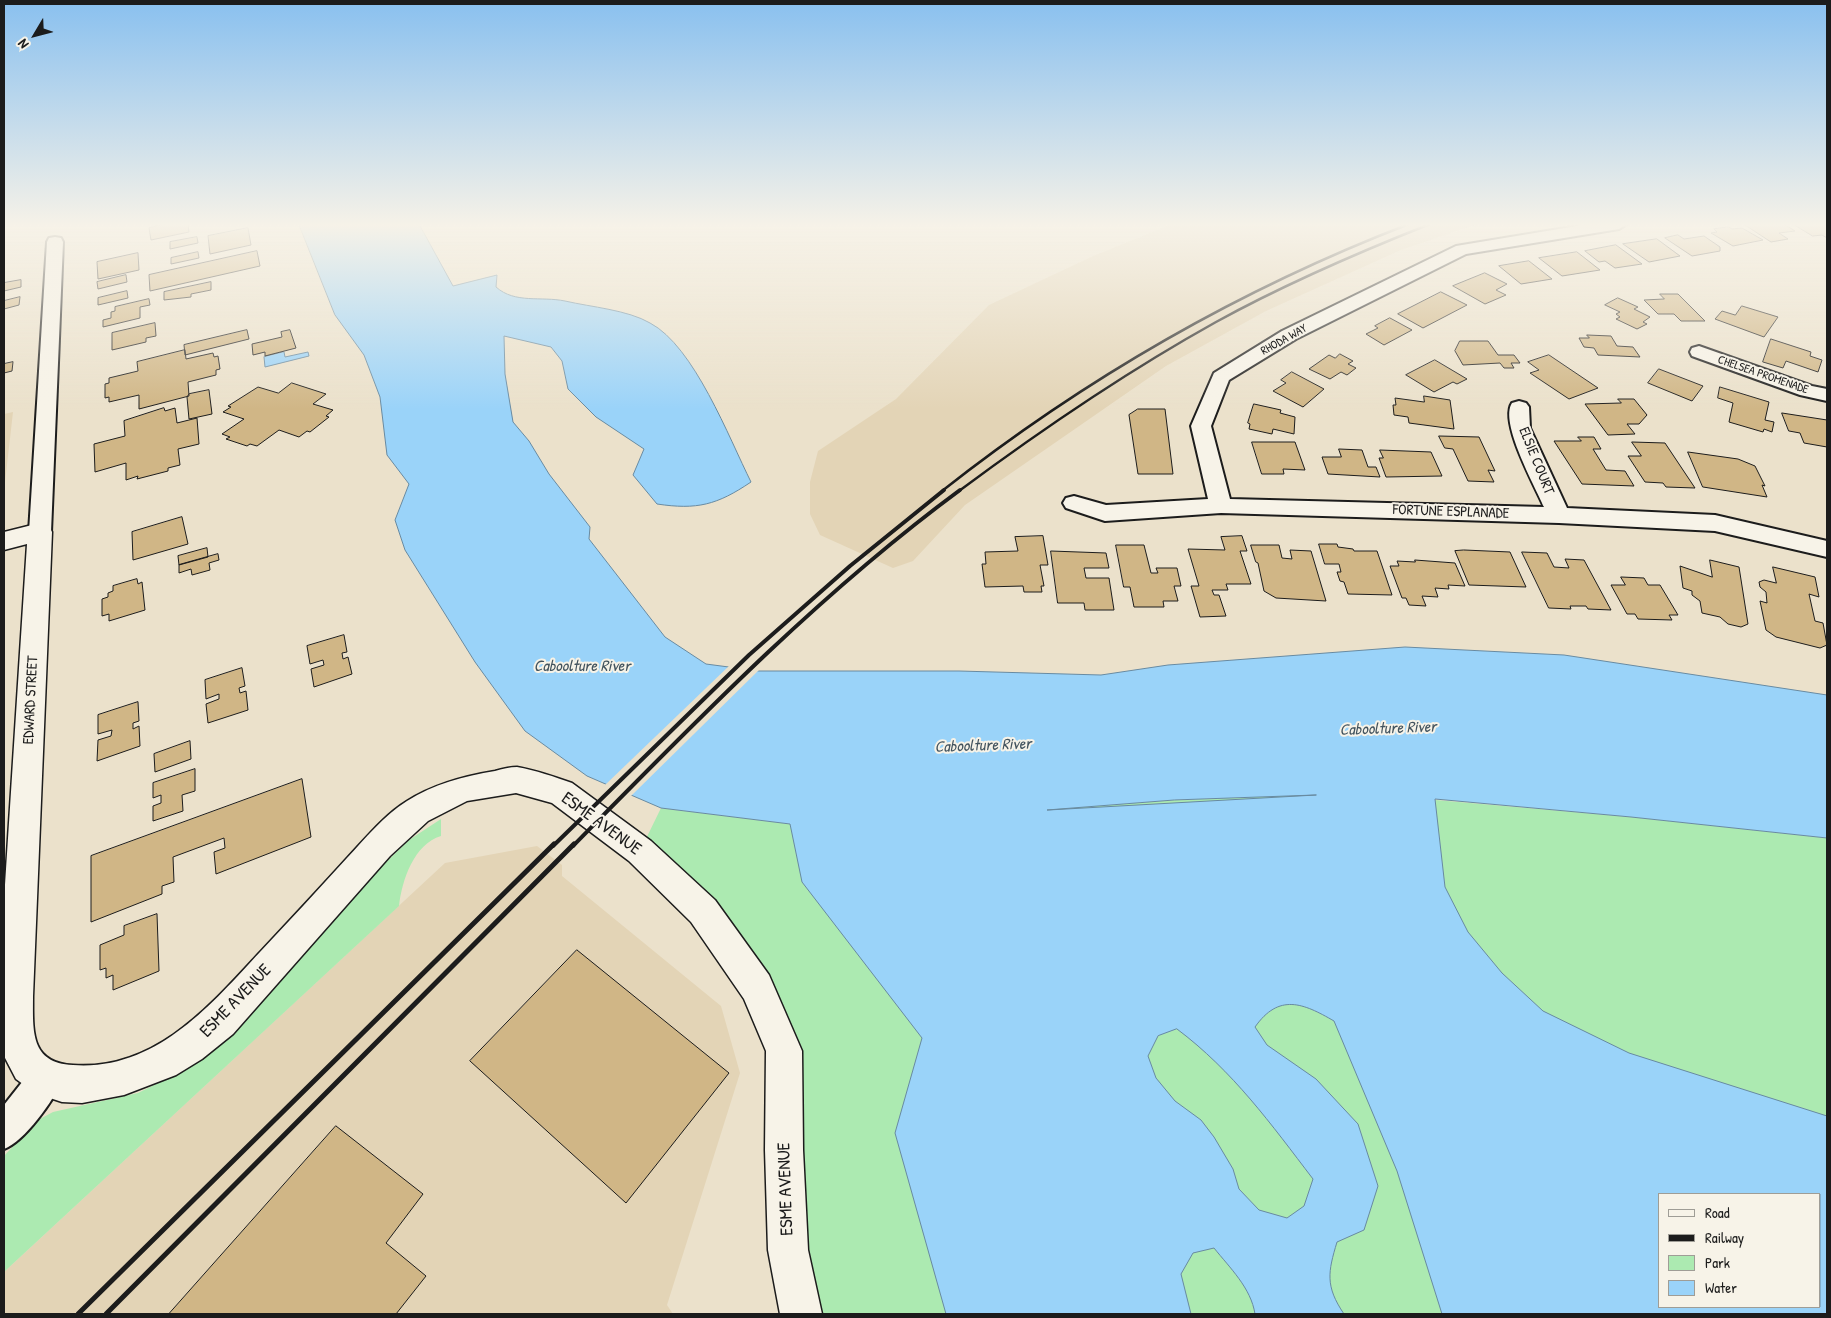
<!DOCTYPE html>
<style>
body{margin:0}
#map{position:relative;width:1831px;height:1318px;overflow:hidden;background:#ebe1cb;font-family:"Patrick Hand",sans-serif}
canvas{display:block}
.frame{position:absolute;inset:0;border:5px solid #1c1c1c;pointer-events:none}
.legend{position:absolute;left:1658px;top:1193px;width:162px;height:115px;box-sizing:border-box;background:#f7f3e8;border:1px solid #9f9d96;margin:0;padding:6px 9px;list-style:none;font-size:15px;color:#1c1c1c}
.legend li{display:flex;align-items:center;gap:10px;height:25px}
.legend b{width:25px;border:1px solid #9f9d96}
.north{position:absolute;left:10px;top:10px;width:50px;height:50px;-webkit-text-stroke:4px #f7f3e8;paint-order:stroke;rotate:233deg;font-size:14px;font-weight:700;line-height:20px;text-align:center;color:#1c1c1c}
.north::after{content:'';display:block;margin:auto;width:18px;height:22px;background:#1c1c1c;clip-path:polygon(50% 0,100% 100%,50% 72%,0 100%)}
</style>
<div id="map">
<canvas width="1831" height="1318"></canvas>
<div class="frame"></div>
<ul class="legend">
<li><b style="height:6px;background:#f7f3e8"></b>Road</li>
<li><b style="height:6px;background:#1c1c1c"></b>Railway</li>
<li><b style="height:14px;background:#aceab1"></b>Park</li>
<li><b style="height:14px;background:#9ad3f9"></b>Water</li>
</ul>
<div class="north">N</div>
</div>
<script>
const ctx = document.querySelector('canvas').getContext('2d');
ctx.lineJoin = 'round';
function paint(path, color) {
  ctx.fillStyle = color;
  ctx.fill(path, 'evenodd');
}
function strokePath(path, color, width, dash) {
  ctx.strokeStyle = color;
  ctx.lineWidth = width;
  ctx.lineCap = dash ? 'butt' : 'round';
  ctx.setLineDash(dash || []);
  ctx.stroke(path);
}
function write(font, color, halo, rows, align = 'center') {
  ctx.font = font + ' "Patrick Hand",sans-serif';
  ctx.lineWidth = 4;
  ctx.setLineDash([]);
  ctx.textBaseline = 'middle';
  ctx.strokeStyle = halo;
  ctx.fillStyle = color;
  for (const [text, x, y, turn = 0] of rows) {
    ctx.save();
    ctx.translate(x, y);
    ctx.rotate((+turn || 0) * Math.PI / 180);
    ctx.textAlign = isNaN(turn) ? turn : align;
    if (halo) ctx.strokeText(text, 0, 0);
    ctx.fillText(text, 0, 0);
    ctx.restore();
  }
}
paint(new Path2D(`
 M1172,224H1478L1401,250L1266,311L1166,366L965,505L913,561L893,568L820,535L810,514V482L818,451L896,399L989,305L1093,256Z
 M13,412L4,491V414Z
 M537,846L562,865V876L721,1006L740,1073L667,1305L673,1314H4V1272L445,863Z`), '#e3d4b6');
paint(new Path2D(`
 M1355,793L1631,817L1827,838V1314H801L788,1250L784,1051L640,851L661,808L790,824L1012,812L1174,800ZM1660,1194H1820V1307H1660Z
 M441,819V836C414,844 402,880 399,906L4,1272V1156L38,1120L53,1112L138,1093L188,1068L230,1033L354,893L409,840Z`), '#aceab1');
const water = new Path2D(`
 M299,224H419L453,286L497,275L496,287C515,304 541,296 565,301C591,307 628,310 650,323C694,346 729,438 751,482C717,505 697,510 657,504L633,475L644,449L596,417L568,389L562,361L551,347L504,336L505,374L513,422L529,441L549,474L590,527L589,539L665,637L706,664L759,671H959L1101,675L1168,665L1405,647L1564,655L1827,695V838L1631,817L1435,799L1445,887L1468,932L1502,973L1543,1011L1629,1053L1827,1116V1314H1442L1397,1171L1334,1021C1303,1003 1279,993 1255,1027L1267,1045L1316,1079L1358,1124L1378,1186L1364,1230L1337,1242C1328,1272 1325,1286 1344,1314H1255C1251,1288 1230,1268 1214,1248L1193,1253L1181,1274L1191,1314H946L895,1133L922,1038L802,882L790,824L661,808L587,776L525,731L475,662L405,550L395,520L409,484L387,455L380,397L364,355L335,315ZM1316,795L1048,810H1047L1174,800ZM1177,1029C1233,1071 1271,1124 1313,1179L1304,1206L1287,1218L1259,1210L1239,1189L1233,1169L1214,1137L1201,1120L1175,1101L1156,1078L1148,1056L1158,1036ZM1660,1194H1820V1307H1660Z
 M284,352L285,357L308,352L309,356L265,367L264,357Z`);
paint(water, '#9ad3f9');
strokePath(water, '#688aa1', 1);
paint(new Path2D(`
 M730,665L761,668L630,797L604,786Z`), '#ebe1cb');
const building = new Path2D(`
 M165,224H188L189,232L151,240L149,228Z
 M1784,224L1795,231L1779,233L1788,239L1771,242L1745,225Z
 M1793,224H1824L1827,226V238L1822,235L1813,236Z
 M1729,227L1732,229L1742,228L1763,240L1733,246L1711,233L1717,232L1714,229Z
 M248,228L251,245L210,254L208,236Z
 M1678,235L1684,239L1704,236L1720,247V251L1692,256L1665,238Z
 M197,237L198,243L170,249V242Z
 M1657,239L1680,256L1649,262L1623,244Z
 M1616,245L1642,264L1615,268L1605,261L1599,262L1585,251Z
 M257,251L260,266L150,291L149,275Z
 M198,252L199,258L171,264V258Z
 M1577,252L1600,270L1562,276L1539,258Z
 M138,253L139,270L98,279L97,262Z
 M1529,261L1552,279L1521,284L1499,266Z
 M1485,273L1507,284L1496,290L1506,295L1485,304L1453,286Z
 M126,275L127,282L98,289L97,282Z
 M21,280V287L4,291V283Z
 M211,282V290L191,294V297L164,300V292Z
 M127,291L128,298L98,305V298Z
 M1441,292L1467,305L1423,328L1398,314Z
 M1660,294H1678L1705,321H1681L1674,314H1658L1644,300L1664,299Z
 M20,297L19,305L4,309V301Z
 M1618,298L1638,307L1634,309L1650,317L1643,322L1647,324L1637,329L1616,319L1620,317L1616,314L1620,312L1605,305Z
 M149,299L150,305L140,307V318L103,327V320L111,318V312L115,311V307Z
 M1742,306L1778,317L1764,337L1715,319L1722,311L1735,315Z
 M1390,318L1412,330L1384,345L1366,334L1378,328L1375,326Z
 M155,323L156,336L146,338V342L112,350V333Z
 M247,330L249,339L185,355L184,345Z
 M290,330L296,348L265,356V352L253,355L252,344L282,337L281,332Z
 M1587,335L1611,336L1617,346L1633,347L1640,357L1598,355L1594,348L1584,347L1579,338H1589Z
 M1771,339L1811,352L1810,356L1822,360L1818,372L1786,361L1783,368L1763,362Z
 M1460,341H1488L1498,355H1514L1520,363H1511L1514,368H1504L1500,363L1463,365L1455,351Z
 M185,350L186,359L213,353L214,357L218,356L220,369L216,370V375L188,382L189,396L139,409V395L109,402V397L105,398V384L109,383V378L138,371L137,362Z
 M1340,354L1353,361L1348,364L1356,368L1347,375L1341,372L1330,379L1309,369L1329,355L1335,358Z
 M1549,355L1598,388L1569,399L1530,373L1539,370L1528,362Z
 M1435,360L1467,379L1457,384L1453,382L1434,392L1406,375Z
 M13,362L12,371L4,373V364Z
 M1659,369L1703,386L1692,401L1648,383Z
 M1292,372L1324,389L1303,407L1273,391L1286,383L1281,380Z
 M292,383L326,394L313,404L333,410L326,416L329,417L310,432L307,431L299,437L279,430L257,446L250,444L247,446L226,439L230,437L222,434L244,419L223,412L231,407L228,406L258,387L278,393Z
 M1720,387L1769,402L1765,420L1774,422L1772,432L1764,429L1763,432L1729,422L1733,403L1718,398Z
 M209,390L212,414L189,419L187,397L189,394Z
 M1424,396L1450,400L1454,429L1409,423L1408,417L1394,415L1393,405H1396L1395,398L1424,402Z
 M1618,399H1634L1647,415L1639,424H1627L1635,434L1608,435L1585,404L1621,403Z
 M1254,404L1281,410L1280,413L1295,417L1294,434L1273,429L1272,434L1249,429L1250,424L1248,423Z
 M164,408L165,411L175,408L177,423L197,418L199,444L178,449L180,465L168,468V471L137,479L138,476L126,480V463L95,472L94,444L125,436L124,421Z
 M1138,409H1165L1173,474H1138L1129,415Z
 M1782,413L1827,420V447L1804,443L1800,433L1789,431Z
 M1439,436L1479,437L1495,471L1488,470L1494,482L1468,481L1453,449L1445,448Z
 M1578,437H1594L1601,449H1593L1606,470L1625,471L1634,486L1582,484L1554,441H1581Z
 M1252,442H1295L1305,470L1283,469L1284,474H1262Z
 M1632,442L1665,443L1695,488L1666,487L1663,483L1645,482L1628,456H1641Z
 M1339,449L1362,450L1368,467H1376L1380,477L1328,474L1322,457H1341Z
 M1380,450L1431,452L1442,476L1386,477L1379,458H1383Z
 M1688,452L1738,459L1755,466L1765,486L1762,485L1767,497L1703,487Z
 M182,517L188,544L133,560L132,532Z
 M1043,536L1048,565H1040L1044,586H1041L1042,592H1024L1023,586L985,587L982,564H986L985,552L1018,551L1015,537Z
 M1242,536L1247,551H1240L1251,584H1226L1228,590H1212L1214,595H1219L1226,616L1200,617L1191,586H1199L1188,549L1225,550L1221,537Z
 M1319,544H1337L1338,547L1353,549L1354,551H1377L1392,595L1348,594L1344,582L1340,581L1337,572H1341L1339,564H1325Z
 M1116,545H1144L1151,573H1158L1156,568H1177L1181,586H1174L1178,601H1163L1164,607H1134L1130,587H1124Z
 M1251,545H1279L1282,558L1292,559L1290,550L1311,551L1326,601L1276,598L1264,591L1258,563L1256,562Z
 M207,548L208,557L179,565L178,556Z
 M1464,550L1510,552L1526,587L1469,585L1455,551Z
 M1051,551L1106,553L1109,568H1084L1086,578H1109L1114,610H1085L1084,603H1058Z
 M1522,552L1547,553L1554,567L1569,568L1565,559L1584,560L1611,610L1588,609L1586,606H1570L1571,609L1549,608Z
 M218,554L219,560L209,563L210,570L192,575L191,569L179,573V565Z
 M1415,560L1455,563L1465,586L1448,585L1449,589L1435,588L1438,597L1422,596L1426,606L1409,605L1406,598H1402L1390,566H1399L1397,561L1415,562Z
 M1710,560L1739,567L1748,624L1741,627L1728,624L1720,617L1702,613L1700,601L1692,595V591L1683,588L1680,566L1712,577Z
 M1773,567L1815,577L1819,597L1809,594L1815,621L1823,623L1827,645L1820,648L1776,637L1766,630L1760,601L1767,603L1766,592L1760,587L1759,582L1764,580L1776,583Z
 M1621,577L1644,578L1648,585H1660L1678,615H1669L1672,620L1638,619L1635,614H1627L1611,585H1625Z
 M137,579L138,584L142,582L145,610L109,621V614L102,616V599L108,597V593L113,591V586Z
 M344,635L347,652L342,653L343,659L348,657L352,674L314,687L311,669L324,665L323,660L310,664L307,646Z
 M242,668L245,686L239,688L240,693L246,691L248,710L208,723L206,704L219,699V694L206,699L205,680Z
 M138,702L139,721L133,723V729L139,726L140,746L97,761L98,740L111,736L112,730L98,734V715Z
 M190,741L191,759L155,772L154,754Z
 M195,769V791L182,795L183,811L153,821V806L161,803V795L153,798V783Z
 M302,779L311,837L216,874L214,852L225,848L224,838L173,857L174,882L162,886V894L91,922V856Z
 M157,914L159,971L113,990V975L106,978V968L100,970V945L124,935V926Z
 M577,950L729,1073L626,1203L470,1061Z
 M336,1126L423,1194L386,1243L426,1276L396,1314H169Z`);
paint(building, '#d0b686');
strokePath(building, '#1c1c1c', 1);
const street = new Path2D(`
 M1589,224H1627L1619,229L1466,254L1296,339L1229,380L1211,426L1230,499L1544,507C1535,486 1499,422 1512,403L1519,401L1526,403L1529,407L1530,428L1567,508L1715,515L1827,541V557L1715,531L1559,523L1221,513L1105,521L1066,508L1063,503L1066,498L1074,496L1106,505L1208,499L1191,426L1214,373L1282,331L1456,246Z
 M55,237L61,238L63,242L51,532L48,538L40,540L32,538L29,532L47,242L49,238Z
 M1699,346L1812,386L1827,389V401L1800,395L1692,356L1690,352L1692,348Z
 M46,1062L58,1067L63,1079C54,1100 24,1142 4,1149V1105L34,1067Z`);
const secondary = new Path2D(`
 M40,523L49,526L52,532L33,996C33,1031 30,1063 73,1065C155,1071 210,1006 260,952C289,921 318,890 347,858C365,839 384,815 407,801C434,784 464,776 495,771C502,769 510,767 517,767C535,770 555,777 572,783L651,841L715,900L769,975L802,1051L803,1150L808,1250L822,1314H780L768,1250L765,1150L766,1051L744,999L691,922L629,861L552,803L516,793L467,801L428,821L390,856L233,1034L202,1059L176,1075L124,1095L82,1103L62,1102L44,1096L31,1090L16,1079L4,1056V900L27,544L4,550V532Z`);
strokePath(street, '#1c1c1c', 4);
strokePath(secondary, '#1c1c1c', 3);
paint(street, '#f7f3e8');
paint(secondary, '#f7f3e8');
strokePath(new Path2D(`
 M942,491C1084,379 1241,289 1409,224
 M959,491C1041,430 1126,372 1216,322C1285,284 1357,253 1430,224`), '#1c1c1c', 2.5);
strokePath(new Path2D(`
 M553,846L749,655L850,566L944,490
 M573,846C696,721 819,594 960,490`), '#1c1c1c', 4);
strokePath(new Path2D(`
 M78,1314L554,844
 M106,1314L574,844`), '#1c1c1c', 5);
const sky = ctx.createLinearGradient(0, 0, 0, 409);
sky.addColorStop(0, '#89c0ef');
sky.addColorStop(0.55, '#f6f2e8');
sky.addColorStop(1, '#f6f2e800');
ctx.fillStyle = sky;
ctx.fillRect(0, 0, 1831, 409);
write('12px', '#1c1c1c', '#f7f3e8', [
 ["RHODA WAY",1284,340,-29],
 ["CHELSEA PROMENADE",1763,375,19]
]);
write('15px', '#1c1c1c', '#f7f3e8', [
 ["ELSIE COURT",1536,461,68],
 ["FORTUNE ESPLANADE",1451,512,2],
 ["EDWARD STREET",31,700,-87]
]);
write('italic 16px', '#42535e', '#f7f3e8', [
 ["Caboolture River",582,667],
 ["Caboolture River",1388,729,-2],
 ["Caboolture River",983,746,-2]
]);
write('18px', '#1c1c1c', '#f7f3e8', [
 ["ESME AVENUE",601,824,36],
 ["ESME AVENUE",236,1001,-46],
 ["ESME AVENUE",786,1189,-92]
]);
</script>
